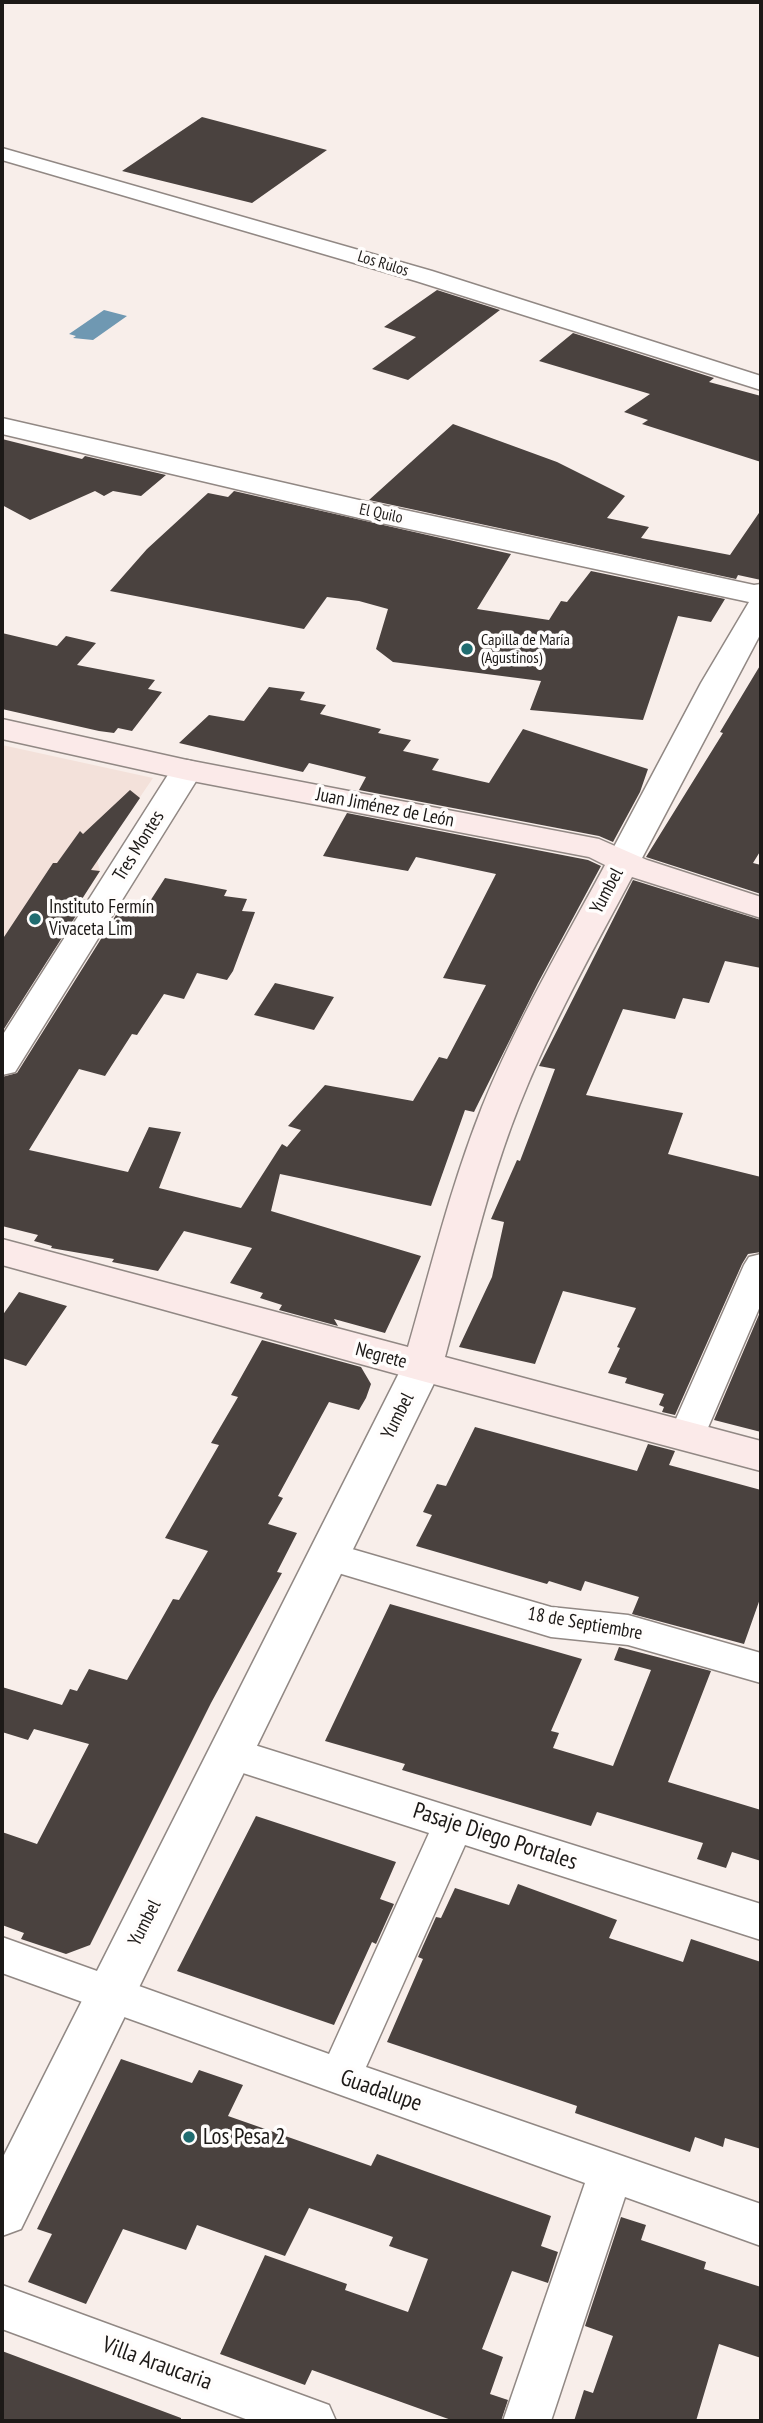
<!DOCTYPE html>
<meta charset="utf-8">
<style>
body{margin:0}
#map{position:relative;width:763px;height:2423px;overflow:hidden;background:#f8eeea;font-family:"PT Sans Narrow",sans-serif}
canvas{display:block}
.frame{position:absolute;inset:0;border:4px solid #1c1917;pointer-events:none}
</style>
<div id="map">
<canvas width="763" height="2423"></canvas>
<div class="frame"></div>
</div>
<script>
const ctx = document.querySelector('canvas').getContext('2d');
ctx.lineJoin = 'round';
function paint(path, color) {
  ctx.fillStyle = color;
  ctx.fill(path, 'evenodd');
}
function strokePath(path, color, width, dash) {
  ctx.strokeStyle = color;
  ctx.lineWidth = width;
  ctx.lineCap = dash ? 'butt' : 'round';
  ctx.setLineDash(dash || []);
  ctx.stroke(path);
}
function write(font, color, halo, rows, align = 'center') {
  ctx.font = font + ' "PT Sans Narrow",sans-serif';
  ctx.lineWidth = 7;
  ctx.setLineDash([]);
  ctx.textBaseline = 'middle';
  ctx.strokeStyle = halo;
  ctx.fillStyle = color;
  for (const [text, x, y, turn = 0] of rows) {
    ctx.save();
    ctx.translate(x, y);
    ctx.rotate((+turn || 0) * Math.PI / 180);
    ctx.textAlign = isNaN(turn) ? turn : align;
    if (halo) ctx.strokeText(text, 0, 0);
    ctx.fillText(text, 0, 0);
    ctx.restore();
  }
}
paint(new Path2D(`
 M2,745L153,778L97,860L100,871L24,977L2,1013Z`), '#f3e1da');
paint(new Path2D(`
 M104,310L127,316L93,340L73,338L76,336L69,334Z`), '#6f98b2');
paint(new Path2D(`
 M202,117L327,150L252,203L122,171Z
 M437,290L500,310L408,380L372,369L416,337L384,327Z
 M573,333L714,378L709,382L761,396V462L642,424L648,420L624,412L650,394L539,361Z
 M453,424L557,462L625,496L607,518L649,527L641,538L730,555L761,510V580L738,575L736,579L369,500Z
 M2,439L82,459L85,456L166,475L141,496L113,491L104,496L95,491L30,520L2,505Z
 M234,491L511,554L477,609L549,620L561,601L567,602L591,571L725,599L711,622L678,616L643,720L530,710L541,681L393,662L376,649L388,609L359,601L327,597L304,629L110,591L147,549L208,493L228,497Z
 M2,633L57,646L66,636L96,643L77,665L155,680L148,689L162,692L132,731L118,728L114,733L99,731L2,709Z
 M761,664V850L753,863L761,865V894L646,857L723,733L720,732Z
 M269,687L305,692L300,700L326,705L320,714L381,729L378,733L411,740L403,751L439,759L432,770L489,783L523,729L648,769L640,792L613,842L599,836L359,790L366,777L309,763L303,772L179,743L209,715L244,721Z
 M130,790L140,798L91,870L100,871L82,899L86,900L2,1032V940L53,863H57L80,831L83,834Z
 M347,813L588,860L601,866L538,983L474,1112L465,1110L431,1206L280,1174L271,1211L421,1256L385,1333L334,1319L338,1326L279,1310L282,1305L260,1298L263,1293L230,1283L252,1248L184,1231L158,1271L112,1262L114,1259L51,1248L52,1246L34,1241L38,1235L2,1226V1077L17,1073L121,907L143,912L165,878L227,890L224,896L247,899L242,911L255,912L233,971L227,980L197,973L184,999L164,994L137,1035L132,1034L105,1076L79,1069L29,1150L128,1172L149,1127L181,1132L159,1188L241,1208L282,1144L287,1147L301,1130L288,1126L325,1085L413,1101L439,1057L447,1059L486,985L443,978L496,874L416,857L408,871L323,856Z
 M633,880L761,920V968L725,961L709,1003L683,998L675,1019L623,1009L586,1095L683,1113L668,1154L761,1177V1252L748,1254L742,1264L675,1415L662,1412L664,1407L659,1405L664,1394L625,1383L627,1378L608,1373L620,1348L617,1347L636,1308L563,1291L535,1364L459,1347L492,1277L504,1222L491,1219L517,1160L520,1161L555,1069L539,1066Z
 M275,983L334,997L314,1030L254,1015Z
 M19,1292L67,1306L26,1366L2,1358V1316Z
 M761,1310V1432L714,1420Z
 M262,1340L361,1367L371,1384L366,1398L359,1410L329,1402L278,1496L283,1498L268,1524L297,1533L277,1572L282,1573L211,1703L90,1945L66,1954L21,1939L24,1933L2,1925V1832L37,1844L89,1744L34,1729L28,1740L2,1732V1687L62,1705L70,1689L77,1691L89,1669L127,1680L173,1599L179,1600L208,1551L165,1538L219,1445L211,1443L238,1397L231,1395Z
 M475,1427L637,1471L648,1444L675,1451L669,1465L761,1490V1596L744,1644L632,1614L639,1597L585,1581L581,1591L549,1581L547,1584L416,1546L432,1515L423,1512L437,1484L446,1486Z
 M390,1604L582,1659L551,1731L559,1733L553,1748L613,1766L651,1670L614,1660L619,1647L711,1671L668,1782L761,1810V1861L732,1852L726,1868L697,1859L703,1843L597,1812L591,1826L402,1770L405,1764L325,1741Z
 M256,1816L396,1862L380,1899L394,1904L376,1944L372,1942L334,2025L177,1971Z
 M518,1884L617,1920L609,1938L683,1962L691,1939L761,1962V2149L725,2138L723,2147L695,2137L690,2152L575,2113L577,2106L387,2042L423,1959L418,1957L436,1917L441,1918L455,1888L509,1905Z
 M121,2059L192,2083L199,2070L243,2085L228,2116L371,2166L377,2154L551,2216L541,2246L558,2252L548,2283L512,2271L482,2349L503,2357L490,2394L508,2400L501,2421H454L312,2370L305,2385L220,2354L265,2255L347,2284L345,2290L408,2312L428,2259L389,2246L393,2237L309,2208L285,2256L197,2225L186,2250L123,2229L86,2304L28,2282L52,2234L37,2229Z
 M621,2217L646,2225L641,2240L706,2262L704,2269L761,2287V2358L719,2344L696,2421H574L584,2390L593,2393L613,2336L585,2326Z
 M2,2351L181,2418V2421H2Z`), '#4a423f');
const minor = new Path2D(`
 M2,148L432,271L761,376V390L416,281L2,160Z
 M761,1254V1304L704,1437L699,1446L686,1450L673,1446L668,1437L744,1265L749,1257Z
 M328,1542L551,1607L628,1615L761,1653V1683L628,1645L551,1637L315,1566L309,1556L315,1546Z
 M229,1737L761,1904V1940L465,1845L366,2067L761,2204V2246L625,2197L551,2421H503L585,2183L2,1973V1937L329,2054L429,1833L215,1764L209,1753L215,1742Z
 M2,2285L329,2405L336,2421H251L2,2329Z`);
const tertiary = new Path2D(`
 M2,418L372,503L754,585L761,584V633L641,860L636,867L624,870L612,867L607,860L701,683L749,602L372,521L2,434Z
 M187,760L198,763L203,770L15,1072L2,1075V1036L171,770L176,763Z
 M422,1353L436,1357L442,1367L21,2229L2,2236V2159L402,1367L408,1357Z`);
const secondary = new Path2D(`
 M2,719L187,760L599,839L647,860L761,897V918L632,877C592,952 550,1027 519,1106C487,1187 468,1273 445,1357L761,1441V1471L422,1381L2,1265V1239L408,1347C431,1267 451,1185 482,1107C516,1023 562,945 605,865L589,857L187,780L2,739Z`);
strokePath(minor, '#918884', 3);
strokePath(tertiary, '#918884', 3);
strokePath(secondary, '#918884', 3);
paint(minor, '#fff');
paint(tertiary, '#fff');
paint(secondary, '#fbeae9');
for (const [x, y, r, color] of [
 [467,649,7,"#206c70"],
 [35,919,7,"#206c70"],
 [189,2137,7,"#206c70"]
]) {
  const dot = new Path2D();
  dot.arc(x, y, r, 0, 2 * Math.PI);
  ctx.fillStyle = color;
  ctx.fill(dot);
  strokePath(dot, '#fffdfc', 2.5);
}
write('16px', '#1c1917', '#fffdfc', [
 ["Los Rulos",383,264,17],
 ["El Quilo",381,514,12]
]);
write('16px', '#1c1917', '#fffdfc', [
 ["Capilla de María",481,640],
 ["(Agustinos)",481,658]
], 'left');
write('19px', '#1c1917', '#fffdfc', [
 ["Juan Jiménez de León",385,808,11],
 ["Tres Montes",139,846,-58],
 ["Yumbel",607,891,-62],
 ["Negrete",381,1356,15],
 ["Yumbel",398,1416,-63],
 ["18 de Septiembre",585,1624,10],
 ["Yumbel",145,1923,-63]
]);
write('19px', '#1c1917', '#fffdfc', [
 ["Instituto Fermín",49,908],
 ["Vivaceta Lim",49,930]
], 'left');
write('23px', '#1c1917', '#fffdfc', [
 ["Pasaje Diego Portales",495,1837,18],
 ["Guadalupe",381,2091,19],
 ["Villa Araucaria",157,2364,20]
]);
write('23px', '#1c1917', '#fffdfc', [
 ["Los Pesa 2",203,2137]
], 'left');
</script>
